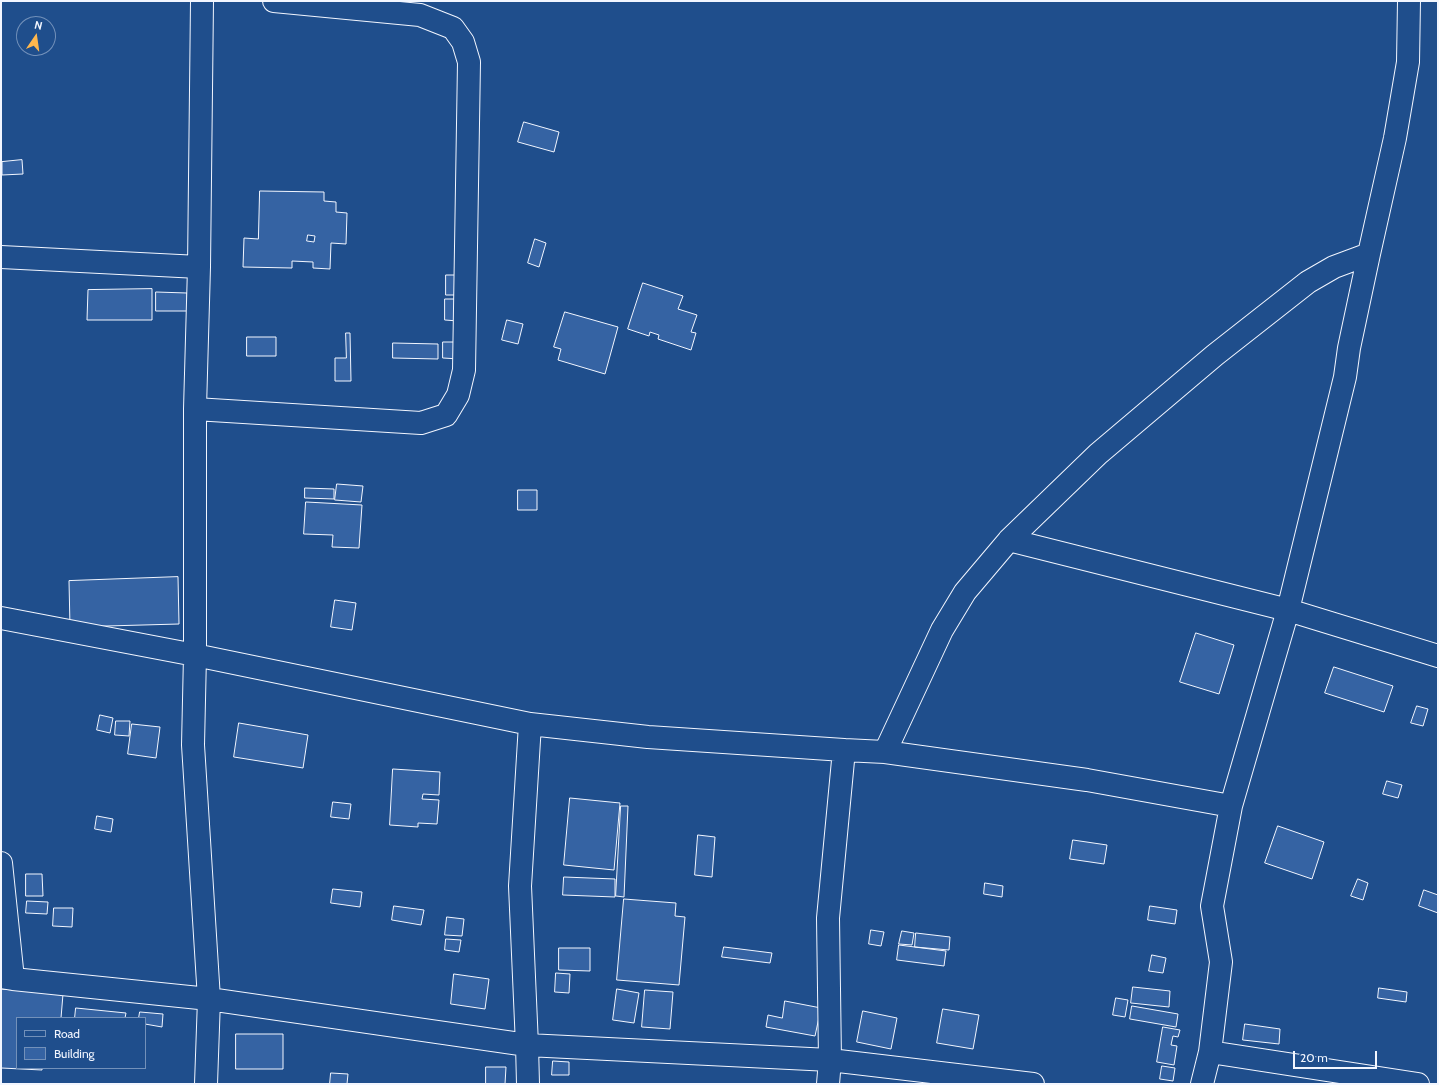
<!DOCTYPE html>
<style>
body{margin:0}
#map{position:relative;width:1439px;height:1085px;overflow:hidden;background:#1f4e8c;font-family:Cabin,sans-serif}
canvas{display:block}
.frame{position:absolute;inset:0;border:2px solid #f2f6ff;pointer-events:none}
.legend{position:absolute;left:16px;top:1017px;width:130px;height:52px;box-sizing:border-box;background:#1f4e8c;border:1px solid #7391ba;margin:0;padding:5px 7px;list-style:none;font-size:12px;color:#f2f6ff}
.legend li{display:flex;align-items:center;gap:8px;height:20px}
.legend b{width:20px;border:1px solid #7391ba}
.north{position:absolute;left:16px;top:16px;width:40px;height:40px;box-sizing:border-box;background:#1f4e8c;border:1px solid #7391ba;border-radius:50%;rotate:13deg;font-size:11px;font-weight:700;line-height:16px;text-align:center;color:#f2f6ff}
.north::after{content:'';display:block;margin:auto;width:14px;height:18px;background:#ffb74d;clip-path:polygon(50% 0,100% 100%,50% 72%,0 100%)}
.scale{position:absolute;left:1293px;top:1051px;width:84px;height:18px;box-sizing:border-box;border:2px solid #f2f6ff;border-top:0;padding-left:5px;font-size:12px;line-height:14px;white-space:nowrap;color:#f2f6ff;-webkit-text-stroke:3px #1f4e8c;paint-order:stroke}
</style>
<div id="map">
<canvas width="1439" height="1085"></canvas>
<div class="frame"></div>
<ul class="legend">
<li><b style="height:5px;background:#1f4e8c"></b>Road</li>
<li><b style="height:11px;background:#3563a3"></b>Building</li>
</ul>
<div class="north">N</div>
<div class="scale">20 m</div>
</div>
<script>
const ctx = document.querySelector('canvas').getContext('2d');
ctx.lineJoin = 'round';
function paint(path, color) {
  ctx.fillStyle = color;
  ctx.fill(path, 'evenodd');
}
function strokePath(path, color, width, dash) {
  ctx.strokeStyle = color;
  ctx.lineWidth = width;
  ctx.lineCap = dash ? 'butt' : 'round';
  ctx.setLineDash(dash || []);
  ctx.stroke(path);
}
const building = new Path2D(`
 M524,122L559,132L554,152L518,142Z
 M22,160L23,174L2,175V162Z
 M260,191L324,192V201L336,202V212L347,213L346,244L331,243L330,269L313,268V262L292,261V268L243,267L244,238L258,239ZM308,235L315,236L314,242L307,241Z
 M535,239L546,243L539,267L528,263Z
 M446,275H459V295H446Z
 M643,283L683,296L678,309L697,315L691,332L696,333L691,350L658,339L659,335L650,332L649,336L628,329Z
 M152,289V320H87L88,290Z
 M156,292L187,293V311H156Z
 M445,299H460L458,321L445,320Z
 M565,312L618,327L605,374L558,360L561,349L554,347Z
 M507,320L523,324L518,344L502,340Z
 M346,333H350L351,381H335V358H346Z
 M247,337H276V356H247Z
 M443,342H459V359L443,358Z
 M393,343L438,344V359L393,358Z
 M337,484L363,486L361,502L335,500Z
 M305,488L334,489V499L305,498Z
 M518,490H537V510H518Z
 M306,502L362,505L359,548L332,547L333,535L304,534Z
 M178,577L179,624L70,627L69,581Z
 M335,600L356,603L352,630L331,627Z
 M1196,633L1234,645L1219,694L1180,682Z
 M1334,667L1393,686L1384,712L1325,693Z
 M1417,706L1428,709L1423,726L1411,723Z
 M100,715L113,718L110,733L97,730Z
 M116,721H130L129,736L115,735Z
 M239,723L308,735L303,768L234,757Z
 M132,724L160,727L156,758L128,754Z
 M393,769L440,772L439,795L423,794L422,799L439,800L437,824L418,823V827L390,825Z
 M1387,781L1402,785L1398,798L1383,794Z
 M570,798L620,803L614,870L564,865Z
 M333,802L351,804L349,819L331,817Z
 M621,806H628L624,897L616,896Z
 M97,816L113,819L111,832L95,829Z
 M1278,826L1324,842L1312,879L1265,863Z
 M698,835L715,837L712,877L695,875Z
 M1073,840L1107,845L1104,864L1070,859Z
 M26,874H42L43,896H26Z
 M564,877L615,879V897L563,895Z
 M1358,879L1368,883L1363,900L1351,896Z
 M985,883L1003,886L1002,897L984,894Z
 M333,889L362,892L360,907L331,903Z
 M1424,890L1438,895V913L1419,906Z
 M624,899L676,903L675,916L685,917L679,985L617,980Z
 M27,901L48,902L47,914L26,913Z
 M394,906L424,910L421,925L392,920Z
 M1150,906L1177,910L1175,924L1148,920Z
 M54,908H73L72,927L53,926Z
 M447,917L464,919L462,936L445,935Z
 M871,930L884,932L881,946L869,944Z
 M902,931L914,933L912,945L899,944Z
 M916,933L950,937L949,950L915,947Z
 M446,939L461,940L459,952L445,950Z
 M899,945L946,951L944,966L897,960Z
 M724,947L772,953L770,963L722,957Z
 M559,948H590V971L559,970Z
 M1152,955L1166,958L1163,973L1149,971Z
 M556,973L570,974L569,993L555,992Z
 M454,974L489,979L485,1009L451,1004Z
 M1133,987L1170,991L1169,1007L1131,1003Z
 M1379,988L1407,992L1406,1002L1378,998Z
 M1,989L63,994L61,1018H17V1068H42V1070L1,1068Z
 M617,989L639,993L634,1023L613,1020Z
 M645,990L673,992L670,1029L642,1027Z
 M1116,998L1128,1000L1125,1017L1113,1015Z
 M785,1001L821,1008L815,1036L766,1027L768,1015L782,1018Z
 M1132,1006L1178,1014L1176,1027L1130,1019Z
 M76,1008L126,1013L125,1018H75Z
 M943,1009L979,1015L973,1049L937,1043Z
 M863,1011L897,1018L891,1049L857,1042Z
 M140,1012L163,1014L162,1027L145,1024V1018H139Z
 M1245,1024L1280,1029L1279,1044L1243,1040Z
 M1163,1027L1180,1030L1178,1037L1173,1036L1171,1045L1177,1046L1174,1065L1157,1062Z
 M236,1034H283V1069H236Z
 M553,1061L569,1062V1075H552Z
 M1162,1066L1175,1068L1173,1081L1160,1079Z
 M486,1067H506L505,1084H486Z
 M331,1073L348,1074L347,1084H330Z`);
paint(building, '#3563a3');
strokePath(building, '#f2f6ff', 1);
const minor = new Path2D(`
 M202,1L199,267L195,409V655L193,745L209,999L206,1084
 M1,257L199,267
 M195,409L421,423L446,415L458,395L464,370L469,62L463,42L453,28L420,15L274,1
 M1009,540L1288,610L1438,656
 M1,618L195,655L530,724L648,737L844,750L885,752L1087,780L1231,806
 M885,752L942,630L965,592L1009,540L1098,454L1215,355L1308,282L1334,267L1369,254
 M1,863L13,979
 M1,977L13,979L209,999L527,1045L830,1060L1033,1084
 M1210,1052L1418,1084
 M528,1084L527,1045L520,886L530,724
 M828,1084L830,1060L828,918L844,750
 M1202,1084L1210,1052L1221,962L1212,906L1231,806L1288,610L1345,377L1349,348L1369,254L1395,138L1408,62L1409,1`);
strokePath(minor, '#f2f6ff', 24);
strokePath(minor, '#1f4e8c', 22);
</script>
